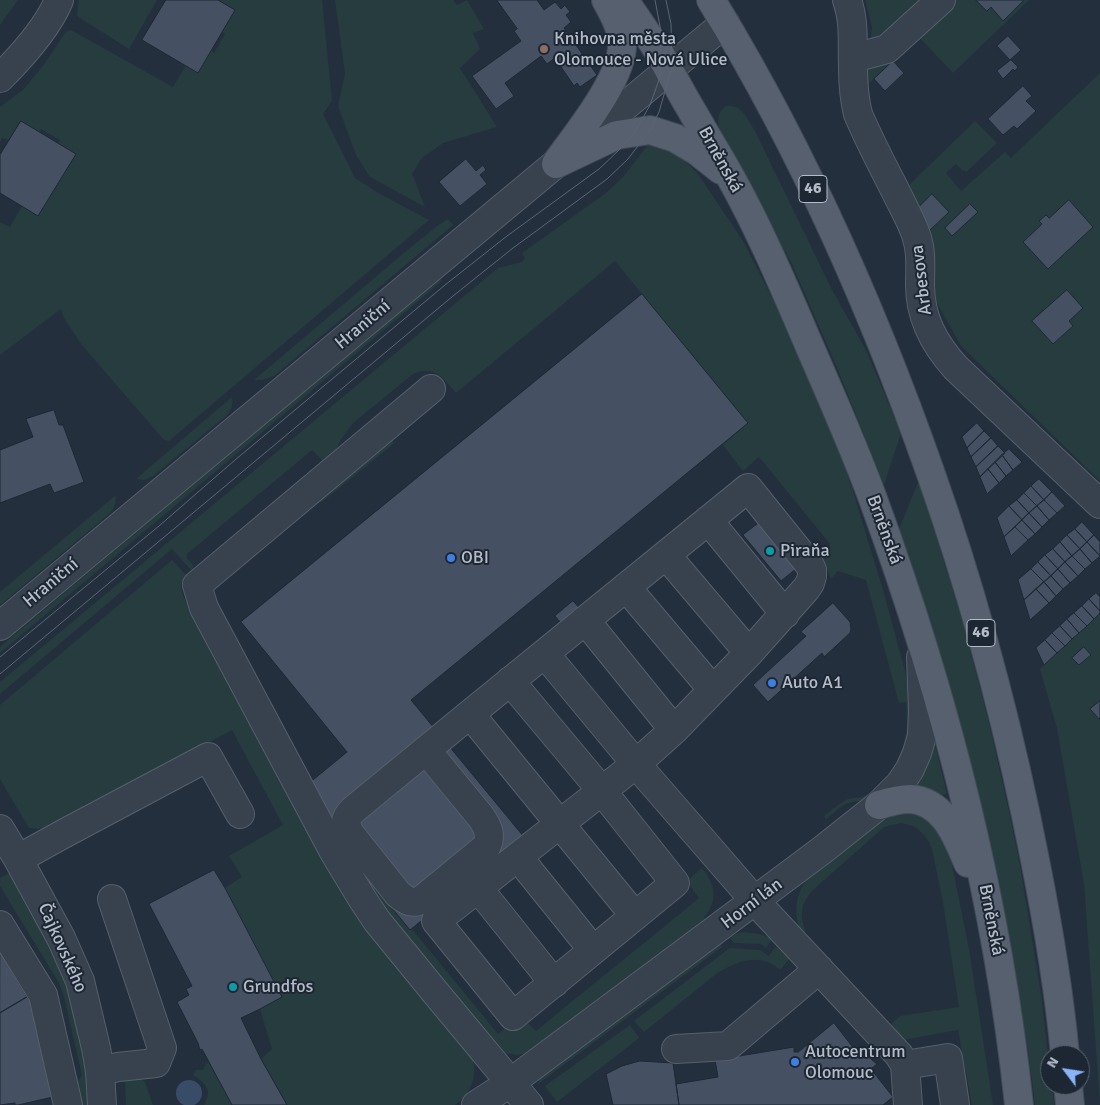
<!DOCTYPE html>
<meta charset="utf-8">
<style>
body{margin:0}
#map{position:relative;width:1100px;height:1105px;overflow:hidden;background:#242f3e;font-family:Signika,sans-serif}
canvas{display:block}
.north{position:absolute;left:1040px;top:1045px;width:50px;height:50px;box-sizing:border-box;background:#1d2633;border:1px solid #59626f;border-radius:50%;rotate:301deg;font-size:14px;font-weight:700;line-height:20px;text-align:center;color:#b4bcc9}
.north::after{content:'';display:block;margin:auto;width:18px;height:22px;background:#8ab4f8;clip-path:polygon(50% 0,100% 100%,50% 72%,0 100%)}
</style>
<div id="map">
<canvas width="1100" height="1105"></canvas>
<div class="north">N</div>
</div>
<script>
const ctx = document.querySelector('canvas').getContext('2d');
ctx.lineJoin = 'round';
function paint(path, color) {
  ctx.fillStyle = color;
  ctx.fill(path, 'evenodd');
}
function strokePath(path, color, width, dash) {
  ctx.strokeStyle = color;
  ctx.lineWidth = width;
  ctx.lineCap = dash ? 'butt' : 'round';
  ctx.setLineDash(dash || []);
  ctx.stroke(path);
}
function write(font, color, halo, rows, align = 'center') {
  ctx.font = font + ' Signika,sans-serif';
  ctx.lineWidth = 4;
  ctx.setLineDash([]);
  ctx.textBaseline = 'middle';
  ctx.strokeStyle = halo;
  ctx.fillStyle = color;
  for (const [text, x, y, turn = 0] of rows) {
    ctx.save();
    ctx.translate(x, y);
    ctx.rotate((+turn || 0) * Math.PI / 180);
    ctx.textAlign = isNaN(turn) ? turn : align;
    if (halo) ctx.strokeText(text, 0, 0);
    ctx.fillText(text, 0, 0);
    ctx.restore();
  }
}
paint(new Path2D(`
 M0,0H18L0,25Z
 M79,0H157L129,49L77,16L78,4Z
 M218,0H322L332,101L323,114L355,178L380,194L429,220L169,441L164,440L81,344L64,318L61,309L0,355V222L10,227L22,206L38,216L76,154L58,143L60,140L41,129L39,132L21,121L9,140L2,138L0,142V107L24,89L45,63L65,33L68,31L71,30L173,87L186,65L211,51L214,53L225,34L222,32L235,10Z
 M335,0H453L457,5L467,0L484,29L473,33L480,49L460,68L497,127L443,143L422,158L412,174L425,207L370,177L356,155L338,106L345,74Z
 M865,0H1029L953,73L919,37L866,86L865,84L872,27Z
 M1100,73V481L961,346L929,289L934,279L933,239L907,187L975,121L997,143L966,172L965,170L963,171L956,164L946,173L961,191L1005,152L1011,158Z
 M726,106C742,104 747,119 755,131L832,290L866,350L901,433L884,485L838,370L791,262L730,154C724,140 709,117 726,106Z
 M655,145L675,151L698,174L743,241L792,336L832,430L852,488L883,590L908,682L913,722L896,772L864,801C844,801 841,807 826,819L824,816C831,811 838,804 846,800C851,797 858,799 864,796C891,783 906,750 907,722C907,715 906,709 906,702L899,703L866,580L838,571L831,579L822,557L829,548L830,544L764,463L759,457L743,471L723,445L748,423L615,261L456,393C443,378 435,364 413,374L353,423L340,441L332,458L328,460H322L312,450L187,554L186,557L193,565L192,571L172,549L0,694V682L498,268L522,262L525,258L522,253L606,193L623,177L647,146Z
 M448,219L453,225L274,376L262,380H254L411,247L440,224Z
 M439,278L442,281L0,653V647Z
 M232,397C233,406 231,410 226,416L153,476L145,480L136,479Z
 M390,439L394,442L391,446L322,502L306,505Z
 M919,480L965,630L990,727L1009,812L1020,866L1041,994L1050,1071V1085H1052L1054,1105H1035C1031,1064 1023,1023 1016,982C991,828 951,676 899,529Z
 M116,495C116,502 115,507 110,513L0,605V592Z
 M172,560L186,575L181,585L183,596L319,854L473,1059C477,1078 471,1094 455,1105H287L261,1059L272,1049L260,1009L282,997L225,888L242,877L229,856L283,825L232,730L48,829L29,828L0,779V705Z
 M1100,613V1105L1084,884L1057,728L1040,669Z
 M932,746L935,747L936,749L946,790V794L940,796L910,787Z
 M906,812L914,813L931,820L946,841L951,860L969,949L993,1105H972L958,1030L898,1041L890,1029L893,1022L900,1016L959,1007L943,902L933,854L930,844L925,836L918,829L913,826L901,823L884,827L814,889C799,905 800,915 806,934L881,1016L800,930C794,914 795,893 807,880L881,822L896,814Z
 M354,861L410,930L412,929L498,1034L510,1025L524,1019L536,1031C590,986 645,943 699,898L687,881L702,868C715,884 719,901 704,917L707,923L532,1052L518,1055L503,1053L391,922Z
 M13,871L37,918L70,992L86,1061L90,1105H73L70,1093L82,1075L64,997L59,983L0,886V878Z
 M743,932L760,934L772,939L766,948L761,944L734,943L730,938L736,934Z
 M720,943L722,947L538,1084L541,1075Z
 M776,946L789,959L780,970C760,951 735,962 716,974L644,1032L634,1021L727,950L730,948L760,950L769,956Z
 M630,1025L639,1038L557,1102L545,1086Z
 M209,1063L232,1105H204C213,1089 206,1084 193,1075L196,1070H203L206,1064Z
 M136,1076L145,1082L153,1105H126L125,1082Z`), '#263c3f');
paint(new Path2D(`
 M176 1093a13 13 0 1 1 26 0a13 13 0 1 1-26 0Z`), '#394c67');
const building = new Path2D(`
 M166,0H218L235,10L198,73L142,40Z
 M497,0H537L544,10L555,2L561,9L565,5L570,12L566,15L571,22L564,28L597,75L580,87L577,83L574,86L555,58L547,64L541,56L505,83L514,96L496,109L472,76L521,41L514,31L517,29Z
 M976,0H1024L1003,21L991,7L987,11Z
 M1008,36L1021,50L1010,60L997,46Z
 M1011,60L1018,67L1015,71L1013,69L1003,79L997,71Z
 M893,61L904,73L885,91L874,79Z
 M1023,86L1032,96L1026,101L1036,111L1017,129L1014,126L1003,135L988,119Z
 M21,121L76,154L38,216L0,193V155Z
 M466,159L476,171L483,165L486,170L480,175L487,184L460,206L439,182Z
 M932,194L949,212L927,233L917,209Z
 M1069,200L1093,227L1048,269L1023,242L1042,224L1039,221L1046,215L1049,218Z
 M970,204L978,212L952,236L945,228Z
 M1067,290L1083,308L1069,321L1073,326L1053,344L1032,321Z
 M642,294L748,423L411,700L524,837L410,930L336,840L308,784L347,752L241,622Z
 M54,410L59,425H63L84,482L54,493L50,484L0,503V450L33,437L26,419Z
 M977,423L984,431L967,448L962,437Z
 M984,431L991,438L971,457L967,448Z
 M991,438L998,446L976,467L971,457Z
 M998,446L1005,453L980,477L976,467Z
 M1009,449L1022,462L1013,470L1002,455Z
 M1002,455L1013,470L1006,476L995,462Z
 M995,462L1006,476L999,483L988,469Z
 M988,469L999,483L987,494L980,477Z
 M1039,479L1052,492L1044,500L1031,486Z
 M1031,486L1044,500L1037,506L1024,493Z
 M1052,492L1065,506L1057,513L1044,500Z
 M1024,493L1037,506L1029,513L1017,500Z
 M1017,500L1029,513L1022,520L1009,506Z
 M1044,500L1057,513L1049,520L1037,506Z
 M1009,506L1022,520L1004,537L997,518Z
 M1037,506L1049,520L1042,527L1029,513Z
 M1029,513L1042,527L1035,534L1022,520Z
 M1022,520L1035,534L1028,540L1015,527Z
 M760,522L797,568L781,581L743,535Z
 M1082,522L1094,535L1087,542L1075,529Z
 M1015,527L1028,540L1011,556L1004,537Z
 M1075,529L1087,542L1080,549L1067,535Z
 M1067,535L1080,549L1072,556L1060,542Z
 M1094,535L1100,542V556L1087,542Z
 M1060,542L1072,556L1065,562L1053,549Z
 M1087,542L1100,556L1092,563L1080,549Z
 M1053,549L1065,562L1058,569L1045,555Z
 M1080,549L1092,563L1085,569L1072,556Z
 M1045,555L1058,569L1051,576L1038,562Z
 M1072,556L1085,569L1078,576L1065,562Z
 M1038,562L1051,576L1044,582L1031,569Z
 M1065,562L1078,576L1070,583L1058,569Z
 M1031,569L1044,582L1024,600L1018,580Z
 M1058,569L1070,583L1063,589L1051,576Z
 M1051,576L1063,589L1056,596L1044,582Z
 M1044,582L1056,596L1049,603L1036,589Z
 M1036,589L1049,603L1030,620L1024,600Z
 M1096,593L1100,597V611L1089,599Z
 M1089,599L1100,611V613L1094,619L1082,606Z
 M573,601L583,612L565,628L555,616Z
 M833,603L850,622L851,629L850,633L824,657L822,653L768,702L753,685L806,636L801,632Z
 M1082,606L1094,619L1087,626L1074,613Z
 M1074,613L1087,626L1079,633L1067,619Z
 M1067,619L1079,633L1072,639L1060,626Z
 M1060,626L1072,639L1065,646L1052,633Z
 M1052,633L1065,646L1057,653L1045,640Z
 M1045,640L1057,653L1044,665L1036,648Z
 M1084,647L1091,655L1079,665L1072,658Z
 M1100,701V718L1099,719L1090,709Z
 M214,870L225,888L282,997L260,1009L241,1018L261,1059L287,1105H232L202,1049L200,1050L198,1043L177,1002L189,995L186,989L192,986L149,904Z
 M0,952L27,997L0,1013Z
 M27,997L31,1003L53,1097L18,1105H15V1103L0,1105V1013Z
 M834,1023L855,1050L861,1046L872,1060L877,1064L871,1069L893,1097L883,1105H679L676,1084L718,1077L715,1060L794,1047V1052H798Z
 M640,1061L673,1063L679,1105H613L606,1074L622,1066Z`);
paint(building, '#455162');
strokePath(building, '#1f2835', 1);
const minor = new Path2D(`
 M847,0C855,22 852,44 853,67C853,83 854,98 858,114C869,140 882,165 895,190C902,205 911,220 916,235C922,252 920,268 920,285C920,318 934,344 956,368L1100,504
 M853,54L865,55L887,49L941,0
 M0,78C21,57 48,27 59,0
 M431,389L197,585L204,608L334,852L363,900L377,921L435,992L529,1105
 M708,520L785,614
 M666,555L749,653
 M626,587L713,690
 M585,620L674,730
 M0,626L725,23
 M545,654L636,764L755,901L899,1055L905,1065L908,1105
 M470,714L635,916
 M426,750L481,817C488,827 492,836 486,847L424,898C414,905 407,902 398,894L351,835C344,824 344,819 353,810L470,714L748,488L809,564L812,570V576L810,583L806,589L749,653L674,730L636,764L436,921L513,1016L675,883L602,791L510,681
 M0,829L18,859L61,938L80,981L96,1048L100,1071L102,1105
 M518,857L593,950
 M18,859L65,833L208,757L240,814
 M478,888L554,983
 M0,925L43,995L68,1105
 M676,1049L728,1046L819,969
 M905,1065L948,1058L955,1105
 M100,1071L118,1067L156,1063L162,1048L112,899
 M476,1105L510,1083L821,851L879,805L900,784L910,769L917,753L922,736L923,710L921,657`);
const major = new Path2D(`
 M624,0C636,18 649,36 660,54C671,73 681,93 692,111C705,134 719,156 731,178C761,232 785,289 809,345C831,396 854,447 873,499C945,695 997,898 1019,1105
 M711,0C809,160 884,334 944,512C982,626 1012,742 1035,860C1048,925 1059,990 1065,1055
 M557,162C577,134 624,77 622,43C622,28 613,13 606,0
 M556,164L617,135L650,130L675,138L697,151L721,170
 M879,805C889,802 900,799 910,799C944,801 957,837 968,863
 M1068,1085L1070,1105`);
strokePath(minor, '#565f6c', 30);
strokePath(major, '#414a57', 30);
strokePath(minor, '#38414e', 28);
strokePath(major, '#56606e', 28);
strokePath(new Path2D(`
 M0,657L159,526L235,460L445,285L507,236L599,169L618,151L635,132L650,105L660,77L661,56L660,26L655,0
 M0,674L453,296L513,248L607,179L628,159L650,130L659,112L672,67L671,24L666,0`), '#5a6575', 1);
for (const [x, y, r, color] of [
 [544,49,5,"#8d6e63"],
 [770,551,5,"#0f9aa8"],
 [451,558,5,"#3f7fe0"],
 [772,683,5,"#3f7fe0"],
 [233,987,5,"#0f9aa8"],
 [795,1062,5,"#3f7fe0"]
]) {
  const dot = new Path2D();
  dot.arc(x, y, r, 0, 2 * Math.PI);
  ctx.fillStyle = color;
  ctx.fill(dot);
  strokePath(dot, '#1d2633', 2);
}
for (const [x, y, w] of [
 [813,189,28],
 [981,633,28]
]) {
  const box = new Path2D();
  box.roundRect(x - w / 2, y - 13.5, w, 27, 4);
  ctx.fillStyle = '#1d2633';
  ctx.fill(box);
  strokePath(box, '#b4bcc9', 1);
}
write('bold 16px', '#b4bcc9', null, [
 ["46",813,189],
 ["46",981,633]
]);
write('18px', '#b4bcc9', '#1d2633', [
 ["Knihovna města",554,39],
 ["Olomouce - Nová Ulice",554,60],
 ["Piraňa",780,551],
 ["OBI",461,558],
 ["Auto A1",782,683],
 ["Grundfos",243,987],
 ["Autocentrum",805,1052],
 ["Olomouc",805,1073]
], 'left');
write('18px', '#b4bcc9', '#1d2633', [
 ["Brněnská",720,160,61],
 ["Arbesova",922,280,-97],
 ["Hraniční",363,325,-40],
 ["Brněnská",884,530,70],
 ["Hraniční",51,583,-40],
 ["Horní lán",752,904,-37],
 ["Brněnská",991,920,79],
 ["Čajkovského",62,948,66]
]);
</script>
